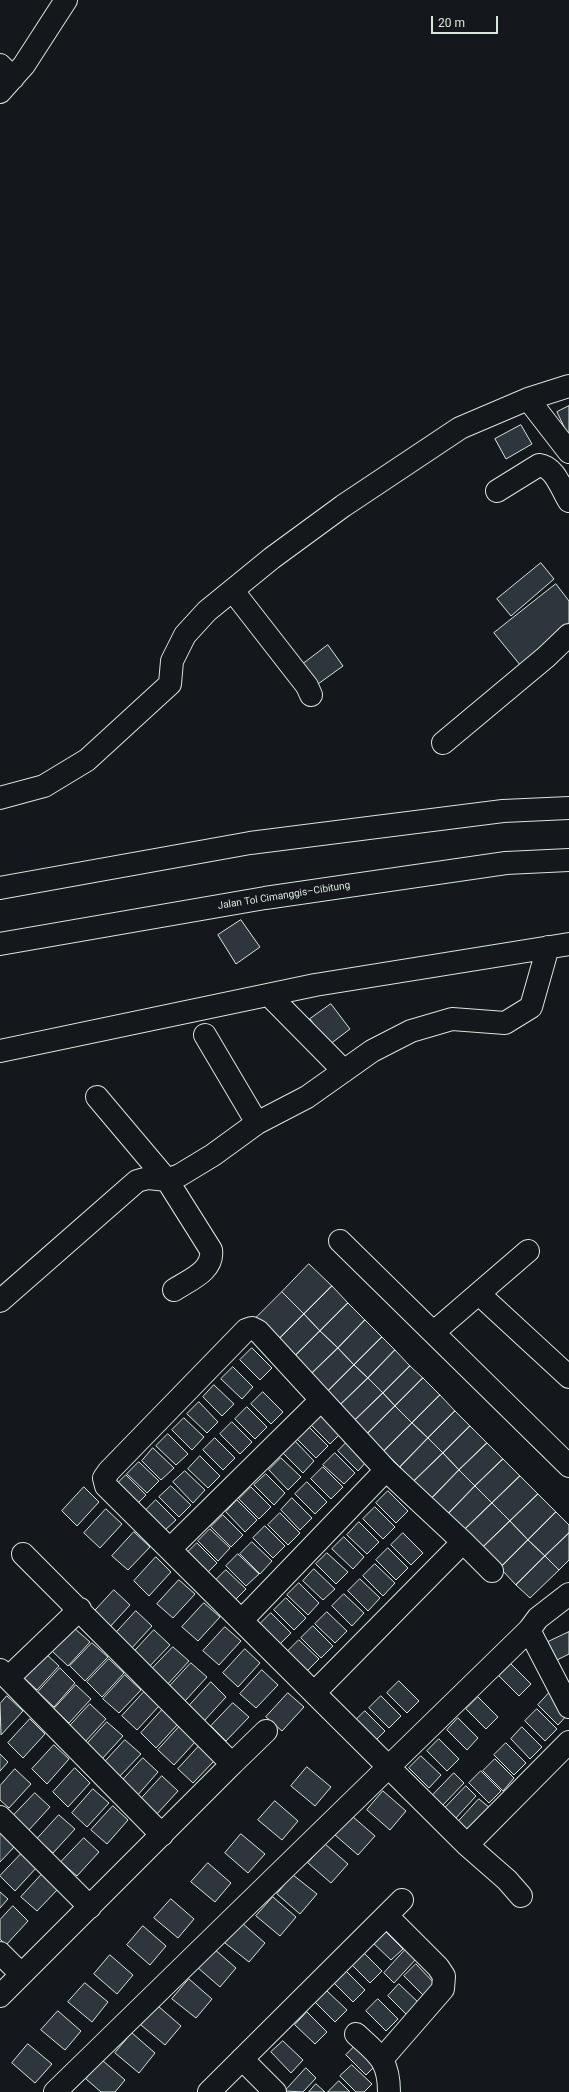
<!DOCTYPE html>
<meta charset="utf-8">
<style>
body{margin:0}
#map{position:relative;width:569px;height:2092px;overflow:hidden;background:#14181c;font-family:Roboto,sans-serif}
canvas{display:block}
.scale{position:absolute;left:431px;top:16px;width:67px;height:18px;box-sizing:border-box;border:2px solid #d8e6dc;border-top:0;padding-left:5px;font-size:12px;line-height:14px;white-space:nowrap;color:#d8e6dc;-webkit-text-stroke:3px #14181c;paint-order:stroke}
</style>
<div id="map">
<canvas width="569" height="2092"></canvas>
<div class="scale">20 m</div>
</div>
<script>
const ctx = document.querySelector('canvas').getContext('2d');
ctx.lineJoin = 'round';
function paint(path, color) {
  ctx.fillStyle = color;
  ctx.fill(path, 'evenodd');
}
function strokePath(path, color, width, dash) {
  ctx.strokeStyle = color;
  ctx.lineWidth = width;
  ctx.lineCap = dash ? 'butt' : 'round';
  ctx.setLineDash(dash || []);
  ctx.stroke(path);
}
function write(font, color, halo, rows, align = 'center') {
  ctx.font = font + ' Roboto,sans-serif';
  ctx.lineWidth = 3;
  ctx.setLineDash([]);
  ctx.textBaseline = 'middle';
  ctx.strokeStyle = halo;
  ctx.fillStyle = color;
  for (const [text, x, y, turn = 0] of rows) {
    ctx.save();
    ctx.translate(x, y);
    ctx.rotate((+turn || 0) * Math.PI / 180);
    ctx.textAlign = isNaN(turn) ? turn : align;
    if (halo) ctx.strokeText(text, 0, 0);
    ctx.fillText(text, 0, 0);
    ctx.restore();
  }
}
const building = new Path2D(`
 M569,406V435H568L557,412Z
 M521,425L532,444L506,459L495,439Z
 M541,563L554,579L511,616L497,599Z
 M556,584L569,601V628L521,666L494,633Z
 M328,645L343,666L318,684L303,664Z
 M241,920L260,947L236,964L218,935Z
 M331,1004L350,1029L329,1045L310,1019Z
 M309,1264L332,1286L304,1314L282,1292Z
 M332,1286L348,1303L320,1331L304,1314Z
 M282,1292L304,1314L276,1342L254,1320Z
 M348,1303L365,1320L338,1348L320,1331Z
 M304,1314L320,1331L292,1359L276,1342Z
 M365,1320L382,1337L354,1365L338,1348Z
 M320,1331L338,1348L309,1376L292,1359Z
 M382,1337L395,1350L368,1378L354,1365Z
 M252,1348L272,1368L260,1380L240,1360Z
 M338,1348L354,1365L326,1393L309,1376Z
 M395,1350L410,1366L383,1393L368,1378Z
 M354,1365L368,1378L339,1406L326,1393Z
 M410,1366L423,1378L395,1406L383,1393Z
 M233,1367L253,1387L242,1399L221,1379Z
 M368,1378L383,1393L354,1421L339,1406Z
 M423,1378L440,1395L412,1423L395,1406Z
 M214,1385L234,1404L222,1416L203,1397Z
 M263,1392L283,1412L271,1424L251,1404Z
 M383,1393L395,1406L367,1434L354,1421Z
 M440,1395L455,1411L428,1438L412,1423Z
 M199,1402L218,1422L207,1433L187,1414Z
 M395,1406L412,1423L384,1451L367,1434Z
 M247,1407L267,1427L255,1439L235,1419Z
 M455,1411L470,1426L443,1453L428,1438Z
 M322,1412L342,1432L330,1444L310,1424Z
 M184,1418L204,1437L192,1450L172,1430Z
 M232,1422L252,1442L240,1454L220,1434Z
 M412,1423L428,1438L400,1467L384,1451Z
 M308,1426L328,1446L316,1458L296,1438Z
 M470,1426L487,1443L459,1470L443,1453Z
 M168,1434L188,1454L176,1465L156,1446Z
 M215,1438L235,1458L223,1470L203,1450Z
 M428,1438L443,1453L414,1481L400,1467Z
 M350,1439L369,1459L358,1471L338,1451Z
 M295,1441L314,1461L303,1473L283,1453Z
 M487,1443L503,1459L475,1486L459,1470Z
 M153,1448L174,1468L161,1480L142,1461Z
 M335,1453L355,1473L344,1484L323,1465Z
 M443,1453L459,1470L431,1499L414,1481Z
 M200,1456L220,1476L208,1488L188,1469Z
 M281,1458L301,1477L288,1490L269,1470Z
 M503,1459L520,1476L492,1503L475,1486Z
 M139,1462L159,1481L147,1493L127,1474Z
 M323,1467L343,1487L331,1499L311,1479Z
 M459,1470L475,1486L447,1515L431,1499Z
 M185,1471L205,1490L193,1503L173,1482Z
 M266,1474L285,1493L274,1505L254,1485Z
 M126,1475L146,1495L135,1506L114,1487Z
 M520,1476L538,1494L510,1521L492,1503Z
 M307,1482L327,1502L315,1514L295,1494Z
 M171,1486L191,1505L179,1517L159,1497Z
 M475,1486L492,1503L463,1531L447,1515Z
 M84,1487L99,1502L77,1526L62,1511Z
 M251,1487L271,1507L259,1519L239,1499Z
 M388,1491L408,1511L396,1523L376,1503Z
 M538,1494L556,1512L528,1540L510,1521Z
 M292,1498L312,1518L300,1530L281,1510Z
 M156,1500L176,1520L164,1531L144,1512Z
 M237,1500L257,1520L245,1532L226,1512Z
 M492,1503L510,1521L481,1549L463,1531Z
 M375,1507L395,1527L383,1539L363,1519Z
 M106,1509L122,1524L100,1548L84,1533Z
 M556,1512L569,1525V1533L545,1556L528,1540Z
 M280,1513L300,1533L288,1545L268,1525Z
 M223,1515L243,1535L231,1547L211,1527Z
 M510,1521L528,1540L500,1568L481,1549Z
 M359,1522L379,1542L367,1554L347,1535Z
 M265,1526L285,1546L273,1558L253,1538Z
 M210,1529L230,1548L218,1561L198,1541Z
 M134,1532L150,1547L128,1570L112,1556Z
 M403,1533L423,1553L411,1565L391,1545Z
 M569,1533V1560L559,1570L545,1556Z
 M344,1537L364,1557L353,1569L332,1549Z
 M528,1540L545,1556L516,1585L500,1568Z
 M252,1542L272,1561L260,1574L240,1554Z
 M197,1543L217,1563L205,1575L185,1555Z
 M388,1548L408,1568L396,1580L376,1560Z
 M327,1553L348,1572L336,1584L316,1564Z
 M238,1554L259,1574L246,1586L226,1566Z
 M545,1556L559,1570L530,1598L516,1585Z
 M156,1557L171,1572L149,1596L134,1581Z
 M375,1564L395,1583L383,1596L363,1576Z
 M314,1569L335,1589L323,1600L303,1581Z
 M226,1570L246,1589L234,1601L214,1582Z
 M360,1579L380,1598L368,1611L348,1591Z
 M179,1580L195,1594L173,1618L157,1604Z
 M299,1583L319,1603L308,1615L287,1595Z
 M114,1590L130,1605L108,1629L92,1614Z
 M344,1594L364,1613L352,1626L332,1606Z
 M286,1598L306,1618L294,1630L274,1610Z
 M204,1603L220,1617L198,1641L182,1627Z
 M136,1611L152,1626L130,1650L114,1635Z
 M327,1612L347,1631L335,1643L315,1624Z
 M271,1613L291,1633L279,1645L259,1625Z
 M313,1626L333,1646L321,1658L301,1638Z
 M225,1627L241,1641L219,1665L203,1651Z
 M74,1628L90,1642L68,1666L52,1651Z
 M154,1630L170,1645L147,1669L132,1654Z
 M569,1632V1654L557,1660L548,1642Z
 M299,1640L319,1659L307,1671L287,1652Z
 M92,1643L108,1657L85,1681L70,1666Z
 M173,1647L189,1661L167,1685L151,1670Z
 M245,1649L260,1663L238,1687L223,1673Z
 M44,1652L59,1666L37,1690L22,1676Z
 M109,1659L124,1673L102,1697L87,1682Z
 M191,1663L207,1677L185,1701L169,1687Z
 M511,1664L531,1684L519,1696L499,1676Z
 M60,1668L75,1683L54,1707L38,1692Z
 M262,1670L278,1685L256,1708L240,1694Z
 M125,1675L141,1690L119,1713L103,1699Z
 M399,1681L419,1701L407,1713L387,1693Z
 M211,1682L226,1697L204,1721L189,1706Z
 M76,1685L91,1699L69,1723L54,1709Z
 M144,1692L159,1706L137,1730L122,1716Z
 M288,1693L304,1707L282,1731L266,1717Z
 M549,1693L569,1713L558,1725L538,1705Z
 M7,1696L23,1711L1,1735L0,1704Z
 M381,1696L401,1716L389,1728L369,1708Z
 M478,1697L498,1717L486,1729L466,1709Z
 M233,1703L249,1717L226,1741L211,1726Z
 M90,1704L106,1719L84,1743L68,1728Z
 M537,1709L557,1729L545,1741L525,1721Z
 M162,1710L178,1724L156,1748L141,1733Z
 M365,1711L385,1731L373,1743L353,1723Z
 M458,1718L478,1738L467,1750L447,1730Z
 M30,1719L45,1734L23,1758L8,1743Z
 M107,1722L123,1736L101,1760L85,1746Z
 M180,1726L196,1741L174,1765L158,1750Z
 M522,1727L542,1747L530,1759L511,1739Z
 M439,1739L459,1759L447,1771L427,1751Z
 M125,1740L141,1754L118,1778L103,1764Z
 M506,1743L526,1763L514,1775L494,1755Z
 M54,1745L69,1759L47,1784L32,1769Z
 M200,1745L215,1760L193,1783L178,1769Z
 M0,1754L8,1762L0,1771Z
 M421,1756L441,1775L429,1788L409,1768Z
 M143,1758L158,1772L136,1797L121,1782Z
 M495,1759L514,1778L503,1791L483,1771Z
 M307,1767L331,1787L315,1806L291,1786Z
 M75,1768L90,1783L68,1807L53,1792Z
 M15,1769L31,1784L9,1808L0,1800V1786Z
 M481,1771L501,1791L489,1803L469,1783Z
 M454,1773L464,1783L442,1806L432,1796Z
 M162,1776L178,1791L156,1815L140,1800Z
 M466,1786L476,1796L455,1819L444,1809Z
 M93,1789L109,1803L87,1827L72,1813Z
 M383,1791L406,1811L390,1830L367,1810Z
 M35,1793L50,1807L28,1831L12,1817Z
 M479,1799L490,1808L468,1831L458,1822Z
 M275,1801L298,1821L282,1840L258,1820Z
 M113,1806L128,1820L107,1844L91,1830Z
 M59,1815L75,1829L53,1853L37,1839Z
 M352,1816L375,1836L358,1855L335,1835Z
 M0,1831L16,1845L0,1862Z
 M241,1834L265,1854L248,1873L225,1853Z
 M84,1838L99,1852L77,1876L61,1862Z
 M325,1844L348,1864L331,1883L308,1863Z
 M22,1853L37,1867L15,1891L0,1876Z
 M208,1863L231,1883L215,1902L191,1882Z
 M43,1873L59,1888L37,1911L21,1897Z
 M293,1875L317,1894L300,1914L277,1894Z
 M0,1892L8,1899L0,1908Z
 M273,1897L296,1917L280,1936L256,1916Z
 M171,1899L194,1919L178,1938L154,1918Z
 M13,1906L28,1921L6,1945L0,1939V1920Z
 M242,1923L265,1943L249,1962L225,1943Z
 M143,1926L166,1946L150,1965L127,1945Z
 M383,1929L403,1949L391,1960L371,1941Z
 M213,1948L236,1968L220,1987L197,1967Z
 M405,1950L416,1959L394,1983L384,1973Z
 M362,1951L382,1971L370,1983L350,1963Z
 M110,1955L133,1975L117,1994L94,1974Z
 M416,1964L435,1984L424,1996L404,1976Z
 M345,1970L365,1990L353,2002L333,1982Z
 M189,1979L212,1999L196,2018L172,1999Z
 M85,1983L108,2002L92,2022L68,2002Z
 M399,1984L420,2004L408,2016L388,1996Z
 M327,1991L347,2010L335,2022L315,2002Z
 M378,1999L398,2019L386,2031L366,2011Z
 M158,2006L181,2026L165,2045L141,2025Z
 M58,2011L81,2031L65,2050L41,2030Z
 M307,2012L327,2032L315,2044L295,2025Z
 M132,2033L155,2053L139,2073L115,2053Z
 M283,2041L303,2060L291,2073L271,2052Z
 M358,2043L378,2063L366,2075L346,2055Z
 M28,2044L52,2064L35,2083L12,2063Z
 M102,2060L125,2080L115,2092H101L86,2079Z
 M352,2065L372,2084L364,2092H356L340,2076Z
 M306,2068L316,2078L303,2092L285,2091Z
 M339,2081L350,2092H328Z
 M316,2084L325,2092H309Z`);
paint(building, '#2c363c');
strokePath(building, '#d8e6dc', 1);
const minor = new Path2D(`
 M0,65L13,78
 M0,92L24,65L66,0
 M528,399L569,452
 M497,491L539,465C555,467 561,488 569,501
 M233,591L307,686L311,695
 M443,743L546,657L569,635
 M0,798L44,786L87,760L170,684L172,661L185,635L207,611L272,558L343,506L460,428L528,399L569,386
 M270,996L344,1071
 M205,1035L257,1123
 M0,1051L315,985L569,944
 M97,1097L167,1180L211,1250C214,1271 189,1280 174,1290
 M340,1241L569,1466
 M479,1294L569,1377
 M0,1301L137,1181L148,1178L167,1180L180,1175L213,1155L257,1123L307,1097L372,1051L411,1031L452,1019L505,1023L531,1007L548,947
 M434,1332L528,1251
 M463,1542L492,1571
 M171,1548L321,1400
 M242,1620L386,1470
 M529,1630L569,1707
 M0,1670L162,1835
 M8,1678L80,1609
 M315,1692L463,1542L386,1470L258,1331L252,1328L246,1330L109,1471L104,1478L106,1486L467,1845L507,1880L521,1896
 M232,1764L266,1731
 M0,1817L90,1907
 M467,1845L569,1742
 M0,1953L21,1974
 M0,1996L232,1764L23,1554
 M356,2034C378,2054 389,2060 389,2092
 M383,2058L443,1989L444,1976L438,1967L387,1916
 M242,2059L275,2092
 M55,2092L529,1630L538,1618L569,1594
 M209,2092L402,1900`);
const highway = new Path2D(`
 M0,888L250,843L503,811L569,808
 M0,944L265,898L506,863L569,860`);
strokePath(minor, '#d8e6dc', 24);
strokePath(highway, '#d8e6dc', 24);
strokePath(minor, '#14181c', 22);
strokePath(highway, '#14181c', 22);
write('10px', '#d8e6dc', '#14181c', [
 ["Jalan Tol Cimanggis–Cibitung",284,896,-9]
]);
</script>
